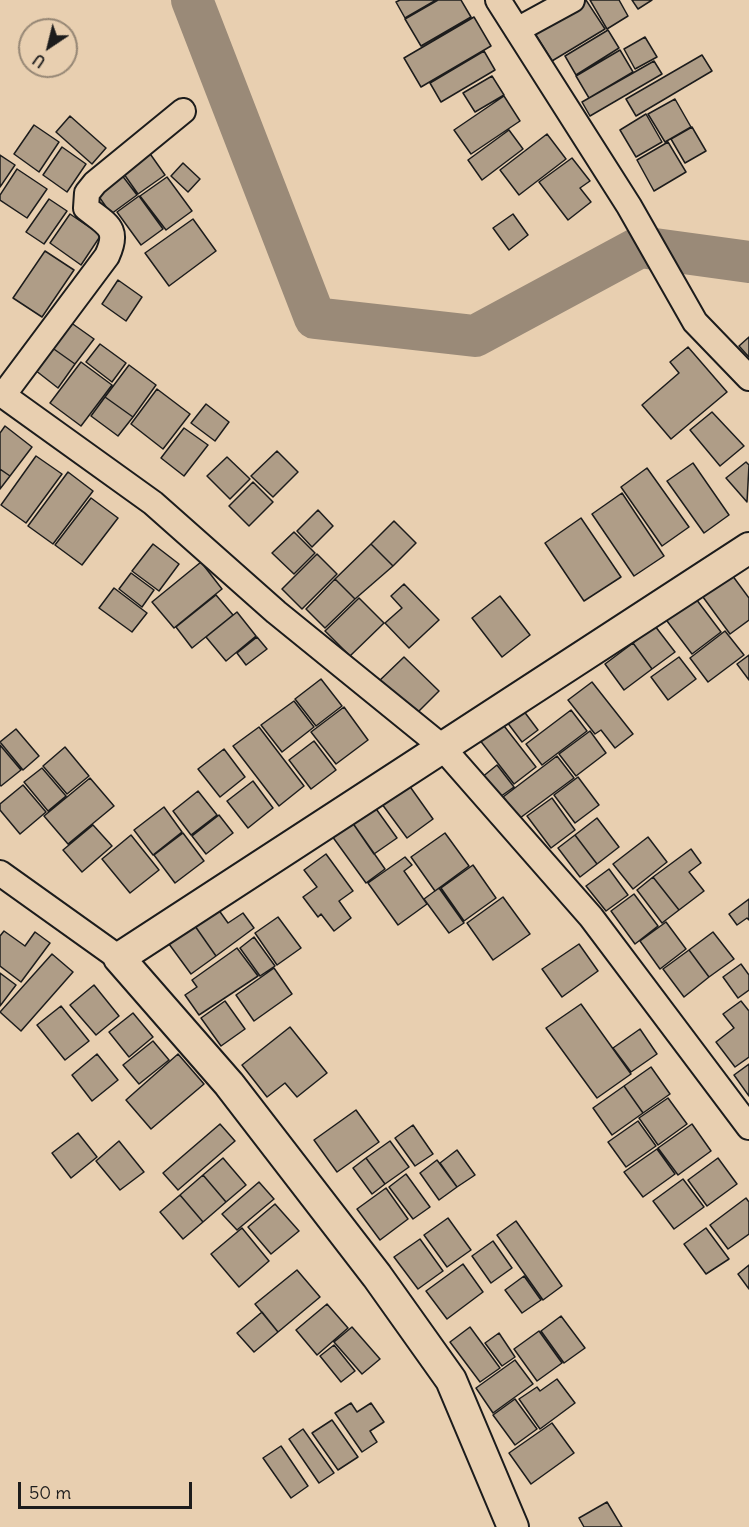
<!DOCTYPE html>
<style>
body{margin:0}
#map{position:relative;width:749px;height:1527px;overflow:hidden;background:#e8cfb0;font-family:Delius,sans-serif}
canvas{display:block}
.north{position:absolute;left:18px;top:18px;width:60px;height:60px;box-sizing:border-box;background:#e8cfb0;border:2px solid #968775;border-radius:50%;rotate:215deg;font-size:16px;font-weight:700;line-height:24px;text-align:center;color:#1c1c1c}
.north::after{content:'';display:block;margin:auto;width:21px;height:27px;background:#1c1c1c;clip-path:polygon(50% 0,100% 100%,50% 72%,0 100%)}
.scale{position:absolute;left:18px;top:1482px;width:174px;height:27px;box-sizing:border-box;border:3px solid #1c1c1c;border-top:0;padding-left:8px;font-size:18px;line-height:21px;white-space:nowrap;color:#1c1c1c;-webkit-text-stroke:4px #e8cfb0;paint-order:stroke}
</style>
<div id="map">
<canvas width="749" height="1527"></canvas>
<div class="north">U</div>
<div class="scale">50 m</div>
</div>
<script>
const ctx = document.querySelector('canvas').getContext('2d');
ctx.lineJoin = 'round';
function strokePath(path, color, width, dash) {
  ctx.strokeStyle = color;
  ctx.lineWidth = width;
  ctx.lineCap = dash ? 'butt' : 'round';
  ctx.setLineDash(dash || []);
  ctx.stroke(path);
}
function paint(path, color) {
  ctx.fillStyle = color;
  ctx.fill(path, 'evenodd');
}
strokePath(new Path2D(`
 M192,0L315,318L475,336L640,247L749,262`), '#9a8a78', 42);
const building = new Path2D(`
 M400,0H436L405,18L396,2Z
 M438,0H461L471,17L421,46L405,19Z
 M586,0L605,29L552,61L534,32Z
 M590,0H619L628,16L607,29Z
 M632,0H652L638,9Z
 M474,17L491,46L421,87L404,58Z
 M608,30L619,48L576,75L565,56Z
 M645,37L657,57L635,69L624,49Z
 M620,50L633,72L589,98L576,76Z
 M484,51L495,70L441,102L430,83Z
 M702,55L712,71L636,116L626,99Z
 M654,61L662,74L590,116L582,102Z
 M492,76L504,95L475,112L463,93Z
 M504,96L520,121L471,154L454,130Z
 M675,99L691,127L665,142L648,114Z
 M646,114L662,142L636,157L620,130Z
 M70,116L106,148L92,164L56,132Z
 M34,125L59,142L39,172L14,154Z
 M692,127L706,151L685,163L671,139Z
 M509,130L523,149L482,180L468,160Z
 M547,134L566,159L519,195L500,170Z
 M668,142L686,172L654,191L637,160Z
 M62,147L86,164L67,192L43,175Z
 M146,148L165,175L138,194L119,167Z
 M0,155L15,165L0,187Z
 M572,158L590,181L580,188L591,202L568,220L539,182Z
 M183,163L200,179L188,192L171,176Z
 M17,169L47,189L27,218L0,200V195Z
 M118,170L137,195L111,214L93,188Z
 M167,177L192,211L166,230L140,196Z
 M139,196L163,229L141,245L117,212Z
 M49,199L67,211L44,244L26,232Z
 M70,214L101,235L81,265L50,243Z
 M513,214L528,235L509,250L493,228Z
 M193,219L216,251L169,286L145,253Z
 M45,251L74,270L42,317L13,298Z
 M118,280L142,297L126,321L102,304Z
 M70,322L94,339L75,364L51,347Z
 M749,337V357L739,346Z
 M100,344L126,363L112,382L86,362Z
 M51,347L75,364L58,388L35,370Z
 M688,347L727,392L671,439L642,405L679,373L670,362Z
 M81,362L112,385L81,426L50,403Z
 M129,365L156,385L133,417L105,397Z
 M157,389L190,414L163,449L131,424Z
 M105,397L133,417L118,436L91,416Z
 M206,404L229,422L215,441L191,423Z
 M712,412L744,446L720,466L690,430Z
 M5,426L32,447L10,476L0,469V433Z
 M184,428L208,445L184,476L161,458Z
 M277,451L298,472L273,497L251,476Z
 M36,456L62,474L26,523L1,505Z
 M227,457L250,479L230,499L207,476Z
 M746,462L749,465L747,502L726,478Z
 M693,463L729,515L704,533L667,481Z
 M647,468L689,527L662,546L621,487Z
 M0,469L10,476L0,489Z
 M68,472L93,491L53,544L28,526Z
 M253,482L273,502L249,526L229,506Z
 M622,493L664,556L634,576L592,514Z
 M91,498L118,518L82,565L55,545Z
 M318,510L333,526L312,547L297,531Z
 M581,518L621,577L584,601L545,543Z
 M394,521L416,543L393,566L371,544Z
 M294,532L315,553L294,574L272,553Z
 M153,544L179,564L159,591L132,571Z
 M371,544L393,566L355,599L335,579Z
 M317,554L337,574L302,609L282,589Z
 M201,562L222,589L174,628L152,602Z
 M131,573L154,590L142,607L119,589Z
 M732,575L749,598V620L730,634L703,597Z
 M335,579L355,599L325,628L306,609Z
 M404,584L439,620L409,648L385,623L402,608L391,596Z
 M114,588L147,613L132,632L99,608Z
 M216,595L233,615L192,648L176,627Z
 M693,595L721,632L692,654L664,617Z
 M500,596L530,635L502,657L472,618Z
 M359,598L384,623L350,656L325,631Z
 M237,612L256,636L226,661L206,637Z
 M655,626L675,652L652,669L633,643Z
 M725,631L744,655L708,682L690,658Z
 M257,637L267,649L246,665L237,653Z
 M633,643L652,669L624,690L605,664Z
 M749,655V680L737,664Z
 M404,657L439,691L412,718L377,683Z
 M679,657L696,679L668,700L651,677Z
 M321,679L342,706L316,726L295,699Z
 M592,682L633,734L615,748L601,730L595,734L568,700Z
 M294,701L314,727L282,752L261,725Z
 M517,702L538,730L522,742L501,714Z
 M344,707L368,740L336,764L311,732Z
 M571,710L587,731L542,765L526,744Z
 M501,722L536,767L514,784L479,739Z
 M259,727L304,786L279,806L233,746Z
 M16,729L39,756L23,770L0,742Z
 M590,731L606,753L576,776L559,754Z
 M314,741L336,770L311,789L289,760Z
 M0,745L21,770L1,786L0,785Z
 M65,747L89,776L67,794L43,766Z
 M224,749L245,777L220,797L198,769Z
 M557,756L574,778L520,818L503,797Z
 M497,765L514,787L497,799L481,778Z
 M42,768L66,796L48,811L24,782Z
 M578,777L599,805L575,823L554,795Z
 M90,778L114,806L68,844L44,816Z
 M253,781L273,808L248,828L227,801Z
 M406,781L433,819L407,838L379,800Z
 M23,785L46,812L20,834L0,810V804Z
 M198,791L217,815L191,835L173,811Z
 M552,798L575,830L551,848L527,816Z
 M374,806L397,838L374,854L352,822Z
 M164,807L182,832L153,855L134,830Z
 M219,815L233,833L206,854L192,836Z
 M597,818L619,847L597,864L575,835Z
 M352,822L385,869L366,883L332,836Z
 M93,825L112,846L82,872L63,850Z
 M183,833L204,861L175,883L154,855Z
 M445,833L469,866L435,891L411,857Z
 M131,835L159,870L130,893L102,859Z
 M575,835L597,864L580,877L558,848Z
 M648,837L667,862L633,889L613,864Z
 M691,849L701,863L689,872L704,891L679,910L653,877Z
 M326,854L353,891L339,901L351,918L334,931L321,914L318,917L303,897L317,887L304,870Z
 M405,857L412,865L404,871L427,904L398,925L368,883Z
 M473,865L496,898L464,921L441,888Z
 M609,869L628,895L606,911L586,886Z
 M653,877L679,910L662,923L637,890Z
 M439,888L464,923L449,933L424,899Z
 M634,894L658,926L635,944L611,911Z
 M503,897L530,934L493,960L467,923Z
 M749,899V920L747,918L737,925L729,914Z
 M218,909L228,923L243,913L254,928L216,956L195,926Z
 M278,917L301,948L277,965L255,933Z
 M666,922L686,949L660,969L640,941Z
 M195,926L216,956L191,974L169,944Z
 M4,931L25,946L35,932L50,943L21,982L0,966V936Z
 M713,932L734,959L709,977L689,950Z
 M254,937L275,966L260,976L240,948Z
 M579,944L598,971L562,997L542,969Z
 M237,948L258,976L199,1015L185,995L197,987L192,980Z
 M689,950L709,977L684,997L663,969Z
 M52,954L73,972L21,1031L0,1012Z
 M741,964L749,975V990L738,998L723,977Z
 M274,968L292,994L254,1021L236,995Z
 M0,973L16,985L0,1006Z
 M94,985L119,1016L96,1035L70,1005Z
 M225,1001L245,1029L221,1046L201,1018Z
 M741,1001L749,1011V1057L735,1067L716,1042L734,1028L723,1014Z
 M581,1004L631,1074L597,1098L546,1028Z
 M61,1006L89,1041L65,1060L37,1025Z
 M133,1013L153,1037L129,1057L109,1032Z
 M290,1027L327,1073L297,1097L285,1083L267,1097L242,1065Z
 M640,1029L657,1054L631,1072L613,1048Z
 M153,1041L169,1060L139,1084L123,1065Z
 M97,1054L118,1080L92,1101L72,1075Z
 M178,1054L204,1084L151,1129L126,1100Z
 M749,1064V1096L734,1075Z
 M651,1067L670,1094L643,1113L624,1086Z
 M624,1086L643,1113L612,1135L593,1108Z
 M668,1098L687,1124L658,1145L639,1118Z
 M356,1110L379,1142L337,1172L314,1140Z
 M638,1121L656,1146L626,1167L608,1142Z
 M220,1124L235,1141L178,1190L163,1173Z
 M692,1124L711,1151L678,1175L658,1148Z
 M413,1125L433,1154L415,1166L395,1138Z
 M78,1133L97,1157L71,1178L52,1153Z
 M119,1141L144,1172L120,1190L96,1161Z
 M390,1141L409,1167L385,1184L366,1158Z
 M657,1149L675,1174L643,1197L624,1172Z
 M457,1150L475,1175L457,1187L440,1163Z
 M223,1158L246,1185L226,1202L203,1175Z
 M366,1158L385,1184L372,1194L353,1168Z
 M718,1158L737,1184L707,1206L688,1180Z
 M437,1160L457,1187L439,1200L420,1173Z
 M406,1174L430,1207L413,1219L389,1187Z
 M203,1175L226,1202L203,1222L180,1195Z
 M683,1179L704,1207L674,1229L653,1201Z
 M259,1182L274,1199L237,1230L222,1214Z
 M386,1188L408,1219L380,1240L357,1209Z
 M180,1195L203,1222L183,1239L160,1212Z
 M746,1198L749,1202V1234L728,1249L710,1225Z
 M275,1204L299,1231L271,1254L248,1227Z
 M448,1218L471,1250L447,1267L424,1235Z
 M516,1221L562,1286L543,1300L497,1235Z
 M242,1228L269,1261L239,1287L211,1254Z
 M706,1228L729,1259L706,1274L684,1244Z
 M420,1239L443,1271L418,1289L394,1257Z
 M493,1241L512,1268L491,1283L472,1256Z
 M463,1264L483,1292L447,1319L426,1291Z
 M749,1265V1289L738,1274Z
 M297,1270L320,1297L278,1332L255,1304Z
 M524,1276L541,1300L522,1313L505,1290Z
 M327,1304L348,1328L317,1355L296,1330Z
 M262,1312L278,1332L254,1352L237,1333Z
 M561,1316L585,1348L564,1363L541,1331Z
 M352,1327L380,1359L362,1374L334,1342Z
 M470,1327L500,1368L480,1382L450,1342Z
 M539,1331L562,1363L537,1381L514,1349Z
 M499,1333L515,1357L502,1366L485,1343Z
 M334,1345L355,1371L341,1382L320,1356Z
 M515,1360L533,1384L493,1413L476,1388Z
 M557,1379L575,1403L540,1429L519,1399L537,1387L540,1391Z
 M515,1399L537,1429L515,1445L493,1415Z
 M351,1403L357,1412L371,1403L384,1422L370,1431L377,1442L362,1452L335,1413Z
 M332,1420L358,1457L338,1470L312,1433Z
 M552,1423L574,1453L531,1484L509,1453Z
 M303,1429L334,1473L319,1483L289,1439Z
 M281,1446L308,1486L291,1498L263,1458Z
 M607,1502L622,1527H584L579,1518Z`);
paint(building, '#af9d87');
strokePath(building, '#1c1c1c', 1.5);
const minor = new Path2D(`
 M498,0L629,206L695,322L749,378
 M517,30L572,0
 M0,393L153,503L276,612L441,746L591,917L749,1127
 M4,394L107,256C120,228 107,225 86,208L87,193L95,183L183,111
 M0,873L119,958`);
const tertiary = new Path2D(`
 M513,1527L451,1380L377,1276L229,1084L119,958L749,548`);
strokePath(minor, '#1c1c1c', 28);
strokePath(tertiary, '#1c1c1c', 34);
strokePath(minor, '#e8cfb0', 24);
strokePath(tertiary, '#e8cfb0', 30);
</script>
